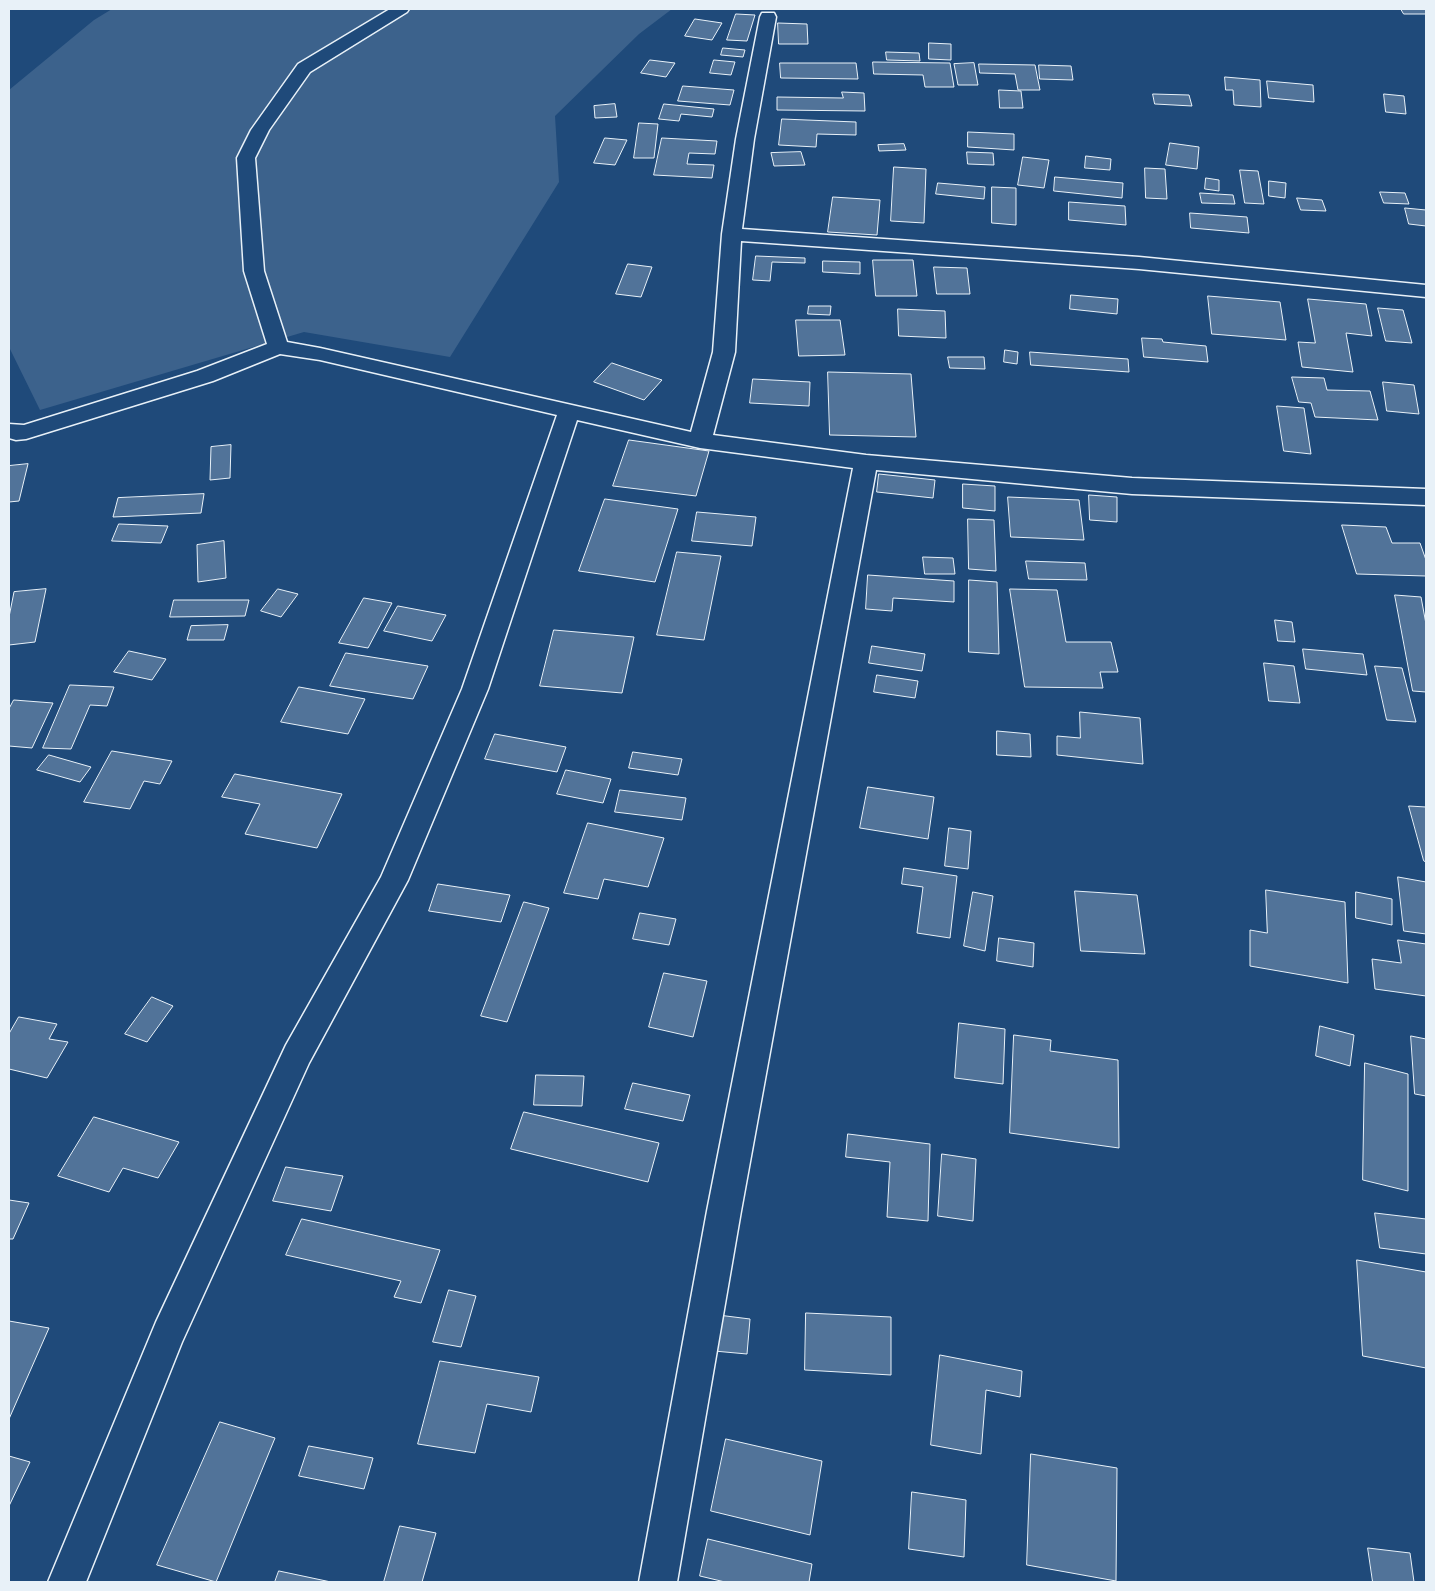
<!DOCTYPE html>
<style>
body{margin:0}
#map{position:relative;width:1435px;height:1591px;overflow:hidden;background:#1f4a7a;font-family:"Patrick Hand",sans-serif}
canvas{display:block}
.frame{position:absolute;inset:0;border:10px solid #e8f1f8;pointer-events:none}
</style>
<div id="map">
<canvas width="1435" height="1591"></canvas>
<div class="frame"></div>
</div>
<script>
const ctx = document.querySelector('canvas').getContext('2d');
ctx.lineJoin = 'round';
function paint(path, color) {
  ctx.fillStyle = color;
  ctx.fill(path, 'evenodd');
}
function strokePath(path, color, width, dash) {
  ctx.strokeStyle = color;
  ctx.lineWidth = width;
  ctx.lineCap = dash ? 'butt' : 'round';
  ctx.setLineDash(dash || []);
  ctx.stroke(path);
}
paint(new Path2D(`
 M112,9H672L639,34L555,116L559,182L450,357L304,332L40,410L9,347V90L94,20Z`), '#3c628c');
const building = new Path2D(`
 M1401,9H1426V14H1404Z
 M736,14L755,15L747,41L727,40Z
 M695,19L722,23L712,40L685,36Z
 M778,23L807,24L808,44H779Z
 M929,43L951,44V60L929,59Z
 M723,48L745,50L743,57L721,55Z
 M886,52L919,53L920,61L887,60Z
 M650,60L675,63L666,77L641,73Z
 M714,60L735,62L731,75L710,73Z
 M873,62L950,63L954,87H925L923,75L874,74Z
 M780,63H856L858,79L781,78Z
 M974,63L978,85H958L954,64Z
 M979,64L1035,65L1040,90H1018L1015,74L980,73Z
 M1039,65L1071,66L1073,80L1040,79Z
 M1225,77L1260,80L1261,107L1234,105L1233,90H1226Z
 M1267,81L1313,85L1314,102L1269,98Z
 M683,86L734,90L730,105L678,101Z
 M999,90L1021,91L1023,108H1000Z
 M842,92L864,93L865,111L777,110V97L843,98Z
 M1153,94L1189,95L1192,106L1155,104Z
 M1384,94L1404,96L1406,114L1386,112Z
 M615,104L617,117L595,118L594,106Z
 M664,104L714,109L712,117L681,114L679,121L659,119Z
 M782,119L856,122V135L817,134L816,147L779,145Z
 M639,123L658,124L654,158H634Z
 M968,132L1014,134V150L968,147Z
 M605,138L627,140L615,165L594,163Z
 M662,138L717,141L715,154L689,153L687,164L714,165L712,178L654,175Z
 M1170,143L1199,147L1197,169L1166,165Z
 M904,144L906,150L879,151L878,145Z
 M801,152L805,165L774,166L771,153Z
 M967,152L993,153L994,165L968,164Z
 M1086,156L1111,159L1110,170L1085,168Z
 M1023,157L1049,160L1044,188L1018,185Z
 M894,167L926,169L924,223L891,221Z
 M1145,168L1165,169L1167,199L1146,198Z
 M1240,170L1258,171L1264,204L1245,203Z
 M1055,177L1123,183L1122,198L1054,191Z
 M1206,178L1219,180V191L1205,189Z
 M1269,181L1286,183L1285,198L1269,196Z
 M938,183L985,187L984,199L936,194Z
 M992,187L1016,188V225L992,223Z
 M1380,192L1405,193L1409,204L1384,203Z
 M1200,193L1233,195L1235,204L1202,203Z
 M833,197L880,200L877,235L828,232Z
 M1297,198L1322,200L1326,211L1301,210Z
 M1069,202L1125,206L1126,225L1069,220Z
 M1405,208L1426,210V226L1409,224Z
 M1190,213L1247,217L1249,233L1191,228Z
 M756,256L805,258V263L772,262L770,281L753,280Z
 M873,260H913L917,296H876Z
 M823,261L860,262V274L823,272Z
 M628,264L652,267L641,297L616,294Z
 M934,267L967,268L970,294H937Z
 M1071,295L1118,299L1117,314L1070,309Z
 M1208,296L1280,302L1286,340L1212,334Z
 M1308,299L1366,304L1372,336L1346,333L1353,372L1302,367L1298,342L1315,343Z
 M809,306H831L830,315L808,314Z
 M1378,308L1403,310L1412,343L1386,341Z
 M898,309L945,311L946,338L899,336Z
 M796,320H840L845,355L799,356Z
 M1142,338L1162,339L1163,342L1206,346L1208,362L1144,357Z
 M1005,350L1018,352L1017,364L1004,362Z
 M1030,352L1128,359L1129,372L1031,365Z
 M948,357H984L985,369L950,368Z
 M612,363L662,380L644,400L594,382Z
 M828,372L911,374L916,437L830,435Z
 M1292,377L1324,378L1327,390L1370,391L1378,420L1315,417L1311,403L1299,402Z
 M753,379L810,382L809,406L750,403Z
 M1383,382L1414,385L1419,414L1387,411Z
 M1277,406L1304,408L1311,454L1284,451Z
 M629,440L709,451L696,496L613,486Z
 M231,445L230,478L210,480L211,447Z
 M28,464L19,501L9,502V466Z
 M879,474L935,480L933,498L877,492Z
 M963,484L995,486V511L963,508Z
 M204,494L201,513L113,517L118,498Z
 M1089,495L1117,497V522L1090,520Z
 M1008,497L1079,500L1084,540L1011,537Z
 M605,499L678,509L655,582L579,571Z
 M697,512L756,517L752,546L692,541Z
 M968,519L994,520L996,571L969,569Z
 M119,524L168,526L161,543L112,541Z
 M1342,525L1386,527L1392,543H1420L1426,560V576L1357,574Z
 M224,541L226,578L198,582L197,545Z
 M677,552L721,556L704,640L657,635Z
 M923,557L953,558L955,574H925Z
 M1026,561L1085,563L1087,580L1029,579Z
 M868,575L954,581V602L893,598L892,611L866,609Z
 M969,580L997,582L999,654L969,652Z
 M46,589L35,642L9,645V617L14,592Z
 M278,589L298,594L281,617L261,611Z
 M1010,589L1057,590L1066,642H1111L1118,672H1100L1103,688L1025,687Z
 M1395,595L1421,597L1426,624V692L1413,691Z
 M364,598L392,603L368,648L339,643Z
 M174,600H249L245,616L170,617Z
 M398,606L446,615L432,641L384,631Z
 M1275,620L1292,622L1295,642L1278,641Z
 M228,625L224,640H187L191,626Z
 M554,630L634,637L622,693L540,686Z
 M872,646L925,654L922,671L869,663Z
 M1303,649L1363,654L1367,675L1306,669Z
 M129,651L166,659L152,680L114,672Z
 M346,653L428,666L413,699L330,686Z
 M1264,663L1294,666L1300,703L1269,701Z
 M1375,666L1402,668L1416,722L1387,720Z
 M877,675L918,681L915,698L874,692Z
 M70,685L114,687L107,706L90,705L71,749L43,748Z
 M299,687L365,699L348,734L281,722Z
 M14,700L53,703L32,748L9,746V709Z
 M1080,712L1140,718L1143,764L1057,755V736L1080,738Z
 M997,731L1030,734L1031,757L997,755Z
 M495,734L566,747L557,772L485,759Z
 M112,751L172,761L160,784L144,781L130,809L84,802Z
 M633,752L682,759L678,775L629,768Z
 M49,755L91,767L80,782L37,770Z
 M566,770L611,779L603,803L557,794Z
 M235,774L342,794L317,848L245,834L260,804L222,797Z
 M868,787L934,797L928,839L860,828Z
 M620,790L686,798L682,820L615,812Z
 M1409,806L1426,807V862L1424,861Z
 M588,823L664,838L648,887L604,879L598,899L564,893Z
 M949,828L971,831L968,869L945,866Z
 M904,868L957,876L950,938L917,933L923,887L902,884Z
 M1398,877L1426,882V934L1404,931Z
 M438,884L510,895L501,922L429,911Z
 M1266,890L1345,902L1348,983L1250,966V930L1267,933Z
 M1075,891L1137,895L1145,954L1081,951Z
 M973,892L993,896L985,951L964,946Z
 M1356,892L1392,899V925L1356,918Z
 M524,902L549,908L507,1022L481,1016Z
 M640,913L676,919L669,945L633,939Z
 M999,938L1034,943L1033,967L997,961Z
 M1398,940L1426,944V996L1375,989L1372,959L1401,963Z
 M664,973L707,981L693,1037L649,1027Z
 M152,997L173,1006L147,1042L125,1034Z
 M19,1017L57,1024L49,1039L68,1042L47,1078L9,1069V1034Z
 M959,1023L1005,1029L1003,1084L955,1078Z
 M1320,1026L1354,1035L1350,1066L1316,1056Z
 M1014,1035L1051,1040L1050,1051L1118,1060L1119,1148L1010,1133Z
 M1411,1036L1426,1039V1096L1415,1094Z
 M1365,1063L1408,1074V1191L1363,1180Z
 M536,1075L584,1076L582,1106L534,1105Z
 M633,1083L690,1095L683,1121L625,1109Z
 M524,1112L659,1143L648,1182L511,1149Z
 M94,1117L179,1142L158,1178L123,1168L109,1192L58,1176Z
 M848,1134L930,1144L928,1221L887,1217L890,1162L846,1157Z
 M942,1154L976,1159L973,1221L938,1216Z
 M286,1167L343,1176L331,1211L273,1201Z
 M9,1200L29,1203L13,1239H9Z
 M1375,1213L1426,1219V1254L1380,1248Z
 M302,1219L440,1250L421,1303L394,1297L401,1281L286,1255Z
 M1357,1260L1426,1272V1368L1363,1356Z
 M449,1290L476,1296L461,1347L433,1342Z
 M806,1313L891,1317V1375L805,1370Z
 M718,1315L750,1319L747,1354L714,1351Z
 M9,1321L49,1328L9,1419Z
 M940,1355L1022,1371L1020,1397L986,1390L981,1454L931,1445Z
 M440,1361L539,1377L531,1412L487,1404L475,1453L418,1444Z
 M220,1422L275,1438L216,1582L157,1565Z
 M726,1439L822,1461L810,1535L711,1511Z
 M309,1446L373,1458L364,1489L299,1476Z
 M1031,1454L1117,1468L1116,1581L1027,1565Z
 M9,1456L30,1462L9,1506Z
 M912,1492L966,1500L964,1557L909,1549Z
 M400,1526L436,1533L422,1582H384Z
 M708,1539L812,1564L809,1582H725L700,1576Z
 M1368,1548L1410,1553L1414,1582H1373Z
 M279,1571L331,1582H275Z`);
paint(building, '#517399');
strokePath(building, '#e8f1f8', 1);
const minor = new Path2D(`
 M390,9H409L407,12L310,72L269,130L255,158L264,271L287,342L320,348L691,432L713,352L722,234L736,139L760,17L762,13H774L776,17L754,139L742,229L1139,257L1426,285V297L1139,269L741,241L735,352L713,435L866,455L1132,478L1426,489V505L1132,494L876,470L741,1211L677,1582H639L707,1211L853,468L700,448L577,420L488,689L408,880L309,1063L182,1342L86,1582H48L156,1322L286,1045L381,877L462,689L557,415L320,360L280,354L213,381L26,439L16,440L9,438V424L24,425L197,371L267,344L244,271L237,158L251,130L298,64Z`);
strokePath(minor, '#e8f1f8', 3);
paint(minor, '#1f4a7a');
</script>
